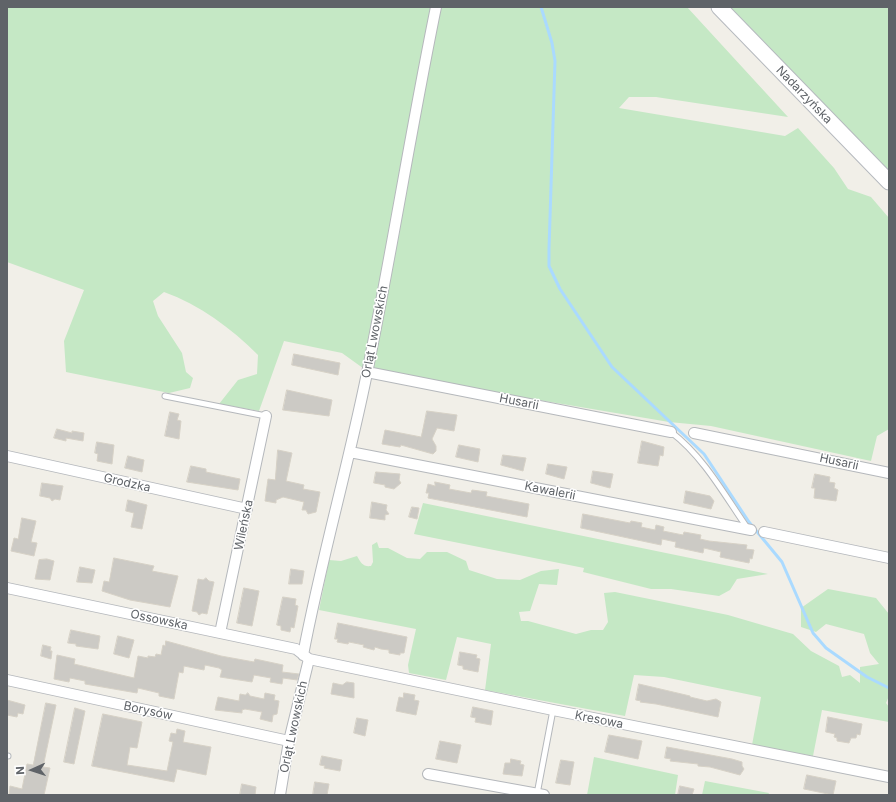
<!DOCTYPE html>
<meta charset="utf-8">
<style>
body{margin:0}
#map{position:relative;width:896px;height:802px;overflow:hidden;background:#f1efe8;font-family:Inter,sans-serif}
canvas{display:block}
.frame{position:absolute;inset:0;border:8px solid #5f6368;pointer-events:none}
.north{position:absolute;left:12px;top:750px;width:40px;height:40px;-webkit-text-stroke:3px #fff;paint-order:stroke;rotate:267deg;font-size:11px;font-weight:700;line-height:16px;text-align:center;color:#5f6368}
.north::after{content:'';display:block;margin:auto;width:14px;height:18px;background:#5f6368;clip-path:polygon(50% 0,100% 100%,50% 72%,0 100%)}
</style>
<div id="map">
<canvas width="896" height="802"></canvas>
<div class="frame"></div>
<div class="north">N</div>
</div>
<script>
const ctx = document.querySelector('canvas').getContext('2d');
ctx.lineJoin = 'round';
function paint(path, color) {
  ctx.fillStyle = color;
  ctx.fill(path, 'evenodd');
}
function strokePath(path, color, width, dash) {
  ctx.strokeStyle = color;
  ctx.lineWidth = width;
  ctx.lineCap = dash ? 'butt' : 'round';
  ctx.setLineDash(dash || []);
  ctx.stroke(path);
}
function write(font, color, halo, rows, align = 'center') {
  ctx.font = font + ' Inter,sans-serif';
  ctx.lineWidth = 3;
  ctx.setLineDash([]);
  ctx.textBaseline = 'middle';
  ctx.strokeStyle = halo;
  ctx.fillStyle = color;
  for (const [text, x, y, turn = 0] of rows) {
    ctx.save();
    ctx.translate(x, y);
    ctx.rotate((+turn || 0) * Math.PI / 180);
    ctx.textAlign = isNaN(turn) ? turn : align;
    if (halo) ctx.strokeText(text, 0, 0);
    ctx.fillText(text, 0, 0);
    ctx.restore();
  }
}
paint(new Path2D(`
 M7,7H687L788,117L656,97H629L619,108L785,136L798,128L834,168L848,189L871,197L889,218V429L877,436L871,461L711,426L669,422L367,371L342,353L284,341L259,411L219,404L238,380L257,374L258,355C231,328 200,305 164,292L153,301L158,316L182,353L186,372L193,378L190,388L169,393L66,372L64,341L84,290L7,262Z
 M730,7H889V173Z
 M423,503L768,574L737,579L730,590L719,596L671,589H651L583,572L584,568L414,534Z
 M377,542L379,548H388L407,558L420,559L427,552H447L466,561L469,570L497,579L520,580L541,571L559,569L557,585L539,584L530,611L519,612L521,621H528L576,634L591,630H603L608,622L604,593L615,592L728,615L793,634L811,651L839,666L842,677L850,675L860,683V667L879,664L870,653L864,634L826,624L816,632L801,627V608L828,589L876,598L889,614V696L886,703L889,707V722L822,710L813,756L752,745L761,697L664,677L634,675L625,716L485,690L491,644L457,637L446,680L409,673L408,665L416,629L319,610L329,560L341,561L357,556C361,563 363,567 371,566L373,562L372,545Z
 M594,757L678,775L675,795H587Z
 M705,781L769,793L768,795H702Z`), '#c5e8c5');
strokePath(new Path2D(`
 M541,7L552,43L555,61L549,249V266L560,289L612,367L704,454L749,522L782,562L813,633L826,648L867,677L889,688`), '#aadaff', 3);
const building = new Path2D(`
 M294,354L340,363L338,375L292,365Z
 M287,390L332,400L329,416L283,410Z
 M427,411L457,415L454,431L437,428L432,439L436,446V451L433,454L401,445L400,447L382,444L385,430L421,437Z
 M170,412L179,414L177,420L181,421L179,439L165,436Z
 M57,429L72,433V431L84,433L83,441L66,438V441L54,438Z
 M642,441L664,447L663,456L660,455L658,466L638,463Z
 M97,442L114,445L112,464L97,461L98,454L95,453Z
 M459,445L480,449L478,462L456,457Z
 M278,450L292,453L286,481L304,485L303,489L320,492L316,512L308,514L306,510H302L304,502L283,497L276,500V503L265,501L268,479L275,480Z
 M503,455L526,458L523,471L501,465Z
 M128,456L144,460L142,472L125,468Z
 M548,464L567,467L564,479L546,474Z
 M191,466L206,469V472L240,479L238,490L187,482Z
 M593,471L613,474L610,488L591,483Z
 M376,472L400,474L399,480L401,483L394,489L385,487V485L374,483Z
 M815,474L830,477L829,482L835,483L834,488L838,490L836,501L814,498L815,488H812Z
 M435,482L450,485L449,489L471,493L472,490L487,492L486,496L529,504L527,517L428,498L429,493H426L428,484L435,486Z
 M42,483L63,486L60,500L55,499L52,501L50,498L40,496Z
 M686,491L710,496L714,501L711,509L684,503Z
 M128,500L147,505L142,529L131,527L134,513L126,511Z
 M372,502L387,505L386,510L389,514L385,515V520L370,518Z
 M412,507L419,508L417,519L409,517Z
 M583,514L630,523L631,521L642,523L641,527L655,530L656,525L664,527L663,531L683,535L684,532L701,535L700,539L709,541L747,545L746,549L754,550L752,559L750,558L749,563L720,557L721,552L704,548L703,553L675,547L676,542L662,539L661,545L581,528Z
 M22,518L36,521L31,542L37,543L34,556L11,551L14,538L18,539Z
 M114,558L154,566L152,571L178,576L170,607L130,600L102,591L104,581L109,582Z
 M47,559L54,561L50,580L35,579L39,560Z
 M80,567L95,570L92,583L77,582Z
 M291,569L304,571L302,584H289Z
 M206,578L209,581L214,582L207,614L202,613L199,615L197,612L192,611L198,579L203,580Z
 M244,588L259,591L252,626L237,623Z
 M283,597L296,599L295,605L298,606L294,628L291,627L290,632L281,630V626L277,625Z
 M338,623L407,637L404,653H400V655L389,653V650L381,649L375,647L374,650L363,647L364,645L349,642L348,644L337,642L338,639H335Z
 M71,630L100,636L98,649L76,646V644L68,643Z
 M118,636L134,640L129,658L114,654Z
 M166,641L221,656L254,662L255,659L283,665L282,672L299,674L297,680L283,678L282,684L270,682L271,678L254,675L252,682L220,677L222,670L219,668L205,665L204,670L184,666L183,673L179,672L174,699L159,696V693L138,688L137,693L85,684V681L70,678L69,682L54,679L57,655L75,659L74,664L134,678L138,656L148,658V656L155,657L156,654L161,655L163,645L165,646Z
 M43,645L51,647L50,651H52L51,659L41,656Z
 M460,652L477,655L476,658L480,659L478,672L463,669V666L458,665Z
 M347,682L354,683V698L331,694L333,683L342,685Z
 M639,684L690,696V697L707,701L716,699L721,702L718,717L656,704L640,702L641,701L636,700Z
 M248,693L250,696L264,699L265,693L275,695L274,700L279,701L277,714L273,715L272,722L260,719L262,712L245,709L242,710V713L215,710L218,697L239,701L240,694L245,695Z
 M404,693L415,695L414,700L419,701L416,715L396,711L399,697L403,698Z
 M7,700L25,705L23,714L18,713L17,717L7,715Z
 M46,703L56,705L43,767L50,768L44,795H9L10,786L22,789L27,764L33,765Z
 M473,707L493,711L491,725L475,722L476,718L471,717Z
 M75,708L85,711L74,764L64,762Z
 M103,714L142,722L137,748L130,747L127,765L167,771L173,742L169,741L171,733L176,734L177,729L185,731L183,742L211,747L206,775L177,769L174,782L92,766Z
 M828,717L862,724L860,735L857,734L856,738H851L849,743L837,741V738L834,737L835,734L826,732Z
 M357,718L368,720L365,736L354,733Z
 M609,735L642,741L638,759L605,752Z
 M440,741L461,745L457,763L436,759Z
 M667,747L732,759L742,762V766L744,769L740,775L710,767L698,766V764L670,761L671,759L665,758Z
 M322,756L342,760L340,771L324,768L325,766L320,765Z
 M511,759L521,761L520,764L524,765L522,776L503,774L505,763H510Z
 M561,760L574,762L570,785L556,783Z
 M807,775L836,781L833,795L804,789Z
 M315,782L329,784L327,795H313Z
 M242,784L256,787L255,795H240Z
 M680,786L694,789L692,795H678Z`);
paint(building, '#cccac5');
strokePath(building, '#d6d1c6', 1);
const service = new Path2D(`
 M165,396L266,416
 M671,432C704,457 725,496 748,529
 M7,756H8
 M537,794L553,710`);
const minor = new Path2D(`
 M367,372L671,432
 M694,433L889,473
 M350,452L751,530
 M7,456L247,509
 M764,532L889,558
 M7,588L296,649L309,659L553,710L889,777
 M220,633L266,416
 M303,655C321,560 348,467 367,373C392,251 411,129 436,7
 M7,680L289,741
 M428,774L544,795
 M280,795L289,741L309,659`);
const secondary = new Path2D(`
 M719,7L889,182`);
strokePath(service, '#b5b8bc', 7);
strokePath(minor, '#b5b8bc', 12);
strokePath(secondary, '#b6babf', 17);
strokePath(service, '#fff', 5);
strokePath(minor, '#fff', 10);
strokePath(secondary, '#fff', 15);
write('12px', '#5f6368', '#fff', [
 ["Nadarzyńska",804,95,46],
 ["Orląt Lwowskich",375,332,-79],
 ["Husarii",519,402,11],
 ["Husarii",839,462,12],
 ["Grodzka",127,483,13],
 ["Kawalerii",550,491,11],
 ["Wileńska",244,525,-78],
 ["Ossowska",159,620,12],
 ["Borysów",148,711,12],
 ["Kresowa",599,720,11],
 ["Orląt Lwowskich",294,727,-78]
]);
</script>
